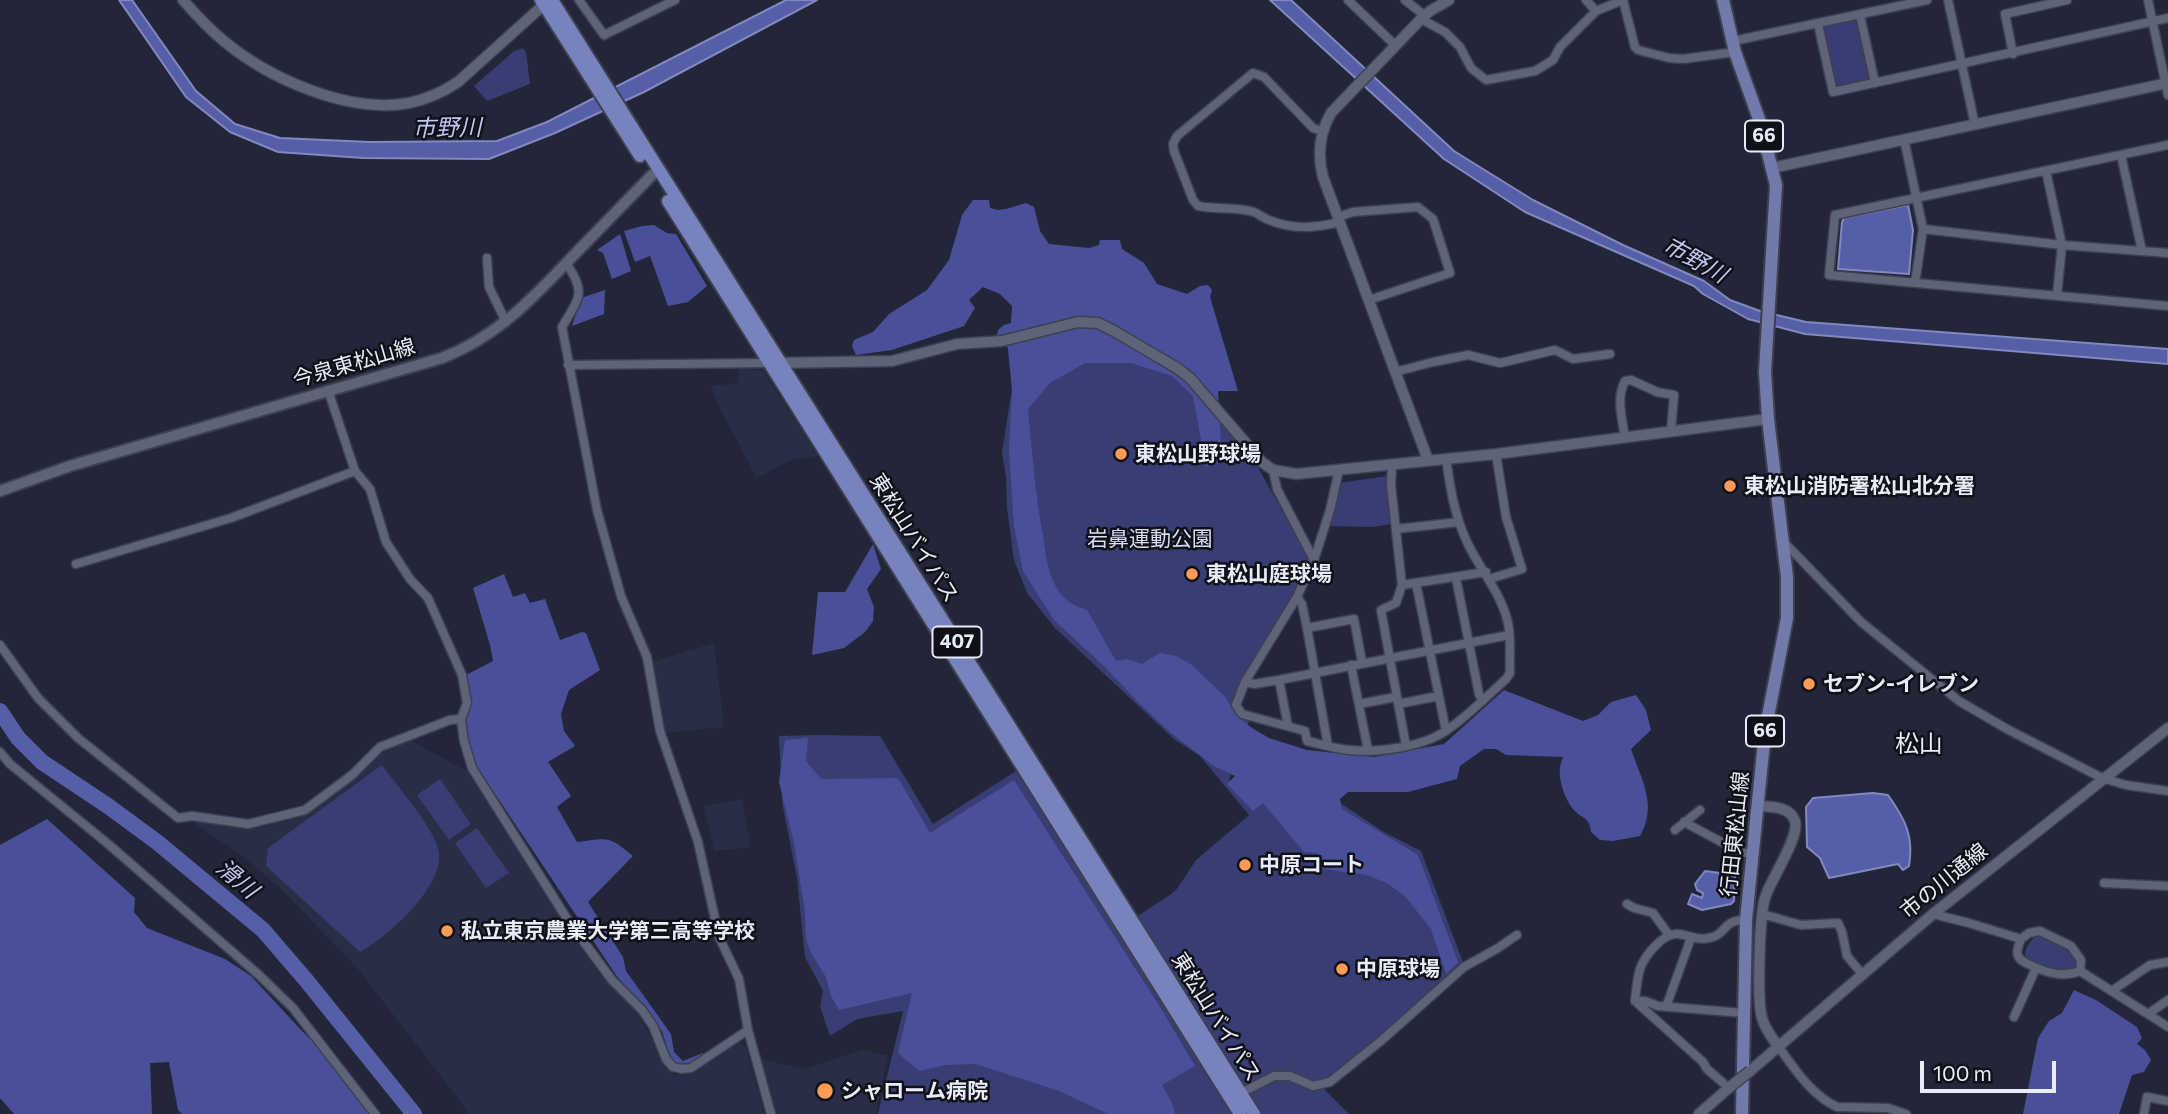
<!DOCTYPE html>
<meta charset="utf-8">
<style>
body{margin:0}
#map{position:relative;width:2168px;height:1114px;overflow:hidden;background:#232638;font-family:Commissioner,sans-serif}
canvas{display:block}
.scale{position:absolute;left:1920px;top:1061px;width:136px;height:32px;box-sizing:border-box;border:4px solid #e9ecf8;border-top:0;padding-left:9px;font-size:21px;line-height:24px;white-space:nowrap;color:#e9ecf8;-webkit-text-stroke:5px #0f1018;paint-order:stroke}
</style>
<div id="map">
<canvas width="2168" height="1114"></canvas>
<div class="scale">100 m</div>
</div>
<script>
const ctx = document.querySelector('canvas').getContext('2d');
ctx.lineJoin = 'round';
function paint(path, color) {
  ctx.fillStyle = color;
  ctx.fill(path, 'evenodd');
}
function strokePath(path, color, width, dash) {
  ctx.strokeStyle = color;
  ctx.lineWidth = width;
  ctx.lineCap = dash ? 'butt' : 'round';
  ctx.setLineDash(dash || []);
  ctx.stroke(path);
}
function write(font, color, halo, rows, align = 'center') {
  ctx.font = font + ' Commissioner,"Noto Sans JP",sans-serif';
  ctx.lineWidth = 5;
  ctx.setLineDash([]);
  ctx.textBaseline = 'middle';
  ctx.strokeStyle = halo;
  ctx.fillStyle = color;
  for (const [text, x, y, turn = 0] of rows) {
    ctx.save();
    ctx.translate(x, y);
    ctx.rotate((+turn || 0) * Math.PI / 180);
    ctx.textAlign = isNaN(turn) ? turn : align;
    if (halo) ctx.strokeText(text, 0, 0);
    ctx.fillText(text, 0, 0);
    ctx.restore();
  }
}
paint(new Path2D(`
 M738,369H754L763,371L818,456L791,460L757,478L719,407L711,386L738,383Z
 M714,643L724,727L665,733L652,662Z
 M410,740L468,772L600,973L636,1011L674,1075L692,1074L740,1042L746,1047L764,1114H470L358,969L284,892L246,858L195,824L196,819L249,827L305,813L380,750Z
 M742,799L751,847L714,851L704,806Z
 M863,1050L888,1055L876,1114H775L760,1059L804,1069Z`), '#292d45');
paint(new Path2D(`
 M1859,19L1871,79L1840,85L1835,84L1823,29L1825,26Z
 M523,48L526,52L530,84L487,101L474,86L514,51Z
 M1082,330L1177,374L1202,399L1256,464L1311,562L1233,704L1250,718L1229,780L1244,787L1336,800L1382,831L1421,851L1464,965L1324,1083L1325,1090L1349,1114H878L903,1011L857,1019L830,1036L820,1006L823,991L805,957L797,878L782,802L779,736L818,735L880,736L933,824L1016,771L1116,930L1170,895L1177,889L1196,860L1249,815L1200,756L1174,739L1055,628L1027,593L1014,560L1007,508L1006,478L1002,452L1012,389L1008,348Z
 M1388,476L1387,485L1391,524L1372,527L1330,526L1339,483Z
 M382,765C398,787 428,821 437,845C452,881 387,937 360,952L266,866L268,848Z
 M440,779L471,824L449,840L417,795Z
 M477,828L509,873L486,888L455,843Z
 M2038,935C2056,937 2077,948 2077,968C2063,976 2035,969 2025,956C2025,947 2030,940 2038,935Z`), '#383e74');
paint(new Path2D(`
 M973,200H989L990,208L998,210L1006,209L1026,203L1034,207L1040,231L1049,244L1089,248L1099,245L1100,240H1120L1122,249L1144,263L1157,284L1187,294L1200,286L1208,285L1212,290L1210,297L1238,391H1218L1222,462L1206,467L1193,396L1172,376L1131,363H1085L1050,383L1028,409C1032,451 1035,494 1043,535C1045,551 1047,568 1054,583C1061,598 1072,606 1087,610L1116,661L1127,659L1142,664L1160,653L1176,656L1192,665L1225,697L1238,717L1252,728L1269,738L1307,750L1374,757L1444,744L1504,690L1583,721L1598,715L1611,702L1636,695L1646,710L1651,730L1631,749C1641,779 1658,805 1640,836L1613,841L1600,840L1591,832C1590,818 1583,819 1575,811C1566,803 1558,779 1560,768C1560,764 1562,761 1563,757L1506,755L1496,749H1484L1460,766L1457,779L1408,792H1348L1340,799L1342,809L1418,855L1458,962L1446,974L1431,929L1405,896L1388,884L1368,875L1317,868L1318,853L1304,852L1263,803L1253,811L1227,784L1235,776L1214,766L1171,733L1139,703L1105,667L1054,620L1023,571L1014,526L1009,451L1012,389L1008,348L997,335L998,330L1004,325L1011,323L1012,306L1000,294L983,287L969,300L975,308L964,326L892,350L856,355L852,346L854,340L873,332L889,314L927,290L949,260L962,215Z
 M654,225L667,233L676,234L707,286L688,302L668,306L650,256L635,262L624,231L642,226Z
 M620,234L631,271L612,279L603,253L597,250Z
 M605,290L604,314L572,326L581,298Z
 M873,544L881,569L867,589L874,607L873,621L865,632L844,648L812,655L818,592H845Z
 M504,574L513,597L525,593L530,603L545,599L560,640L582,632L586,633L600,670L569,690L561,714L564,731L575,746L548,762L571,796L557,807L577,842C609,838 608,835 633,856L588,902L623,957L626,971L671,1034L674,1052L683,1061L703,1053L705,1056L693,1063L677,1064L670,1057L662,1031L616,975L475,764L464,725L471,703L466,675L493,661L490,645L473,588Z
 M808,738L806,761L821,779L898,778L930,833L1014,780L1160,1007L1195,1066L1162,1085L1172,1103L1175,1114H1108L1059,1091L976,1064L946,1065L919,1071L898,1053L912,993L839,1010L831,996L826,977L811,953L806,939L805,912L794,843L779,782L785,740Z
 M47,819L135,898L134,912L147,928L225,959L251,976L302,1031L360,1087L381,1114H182L178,1110L169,1062L150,1063L152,1114H14L0,1098V845Z
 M2074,990L2096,1000L2137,1027L2142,1038L2137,1044L2145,1050L2151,1060L2144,1072L2132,1075L2119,1114H2023L2038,1038L2049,1021L2062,1013Z`), '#495099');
const water = new Path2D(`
 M119,0H132L196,91L235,124L280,138L370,142L497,141L547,122L786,0H817L644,92L555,133L489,159L363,158L278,152L230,132L186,97Z
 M1270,0H1291L1454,151L1533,200L1623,245L1704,281L1730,300L1760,311L1806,322L2168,349V364L1805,334L1748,319L1703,294L1694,286L1525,212L1444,159Z
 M1908,205L1913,230L1909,274L1838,269L1842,222L1844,218Z
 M1873,793L1888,795C1905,819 1914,836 1909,866L1903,870L1898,864L1829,878L1820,858L1807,847L1806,807L1813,798Z
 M1705,871L1735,875L1734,901L1731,904L1702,910L1688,904L1692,894L1702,898L1703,893L1697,890L1695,884Z`);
paint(water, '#565ea8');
strokePath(water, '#8289c0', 2);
strokePath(new Path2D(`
 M0,711L18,738L42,762L108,806L157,842L263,930L306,980L414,1114`), '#565ea8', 16);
const minor = new Path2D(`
 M579,0L604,35L675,0
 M1348,0L1395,45
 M1405,0L1424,15
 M1586,0L1596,11
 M1623,0L1635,47L1638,50L1669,58L1683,59L1735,52
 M1948,0L1975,125
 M2148,0L2168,95
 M1860,15L1875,83
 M1421,19L1445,32L1460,47L1471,68L1486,80L1535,71L1553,60L1560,47L1596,11L1623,0
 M1818,24L1833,92L2168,18
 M1733,41L1927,0
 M2013,54L2005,14L2067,0
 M1322,131L1313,128L1264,77L1253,73L1177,136L1173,144L1174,151L1193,200L1198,206C1216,210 1236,206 1254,212C1259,214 1263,218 1269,220C1293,230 1315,228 1340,222
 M1904,139L1923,229L1915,283
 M2168,145L1835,215L1829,275L2168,306
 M2121,155L2142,251
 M2046,171L2062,245L2057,295
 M1338,217L1353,212L1418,207L1433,219L1450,273L1369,300
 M1923,229L2062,245L2168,253
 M487,258L489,287L506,322
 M566,263C587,293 579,298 562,327L597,510L621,596L647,657L660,731L698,842L719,937L739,979L748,1030L771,1114
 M568,365L770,363
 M1395,372L1433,362L1468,355L1500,363L1555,350L1573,359L1610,354
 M328,390L355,471L370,489L386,542L410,579L428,598L462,675L467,703L461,719L464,741L472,768L569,922L612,980L642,1010L653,1026L666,1059L673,1067L682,1069L691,1068L748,1030
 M1625,437C1622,419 1616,397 1625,381L1631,380L1657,392L1674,395L1671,431
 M1392,465L1391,485L1402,585
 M1273,470L1277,489L1314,560L1297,597L1245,682L1236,705L1242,714L1305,731L1307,741C1321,744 1335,749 1350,750C1377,753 1421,747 1444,732C1466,718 1486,697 1506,679L1510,673C1509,656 1512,635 1507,619C1499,590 1479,568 1467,542C1454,514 1450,487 1446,458
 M1396,529L1459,522
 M1783,541L1861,622L1959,701L2007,729L2102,778L2126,785L2168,791
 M1314,560L1330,510L1339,470
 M76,564L231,518L355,471
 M1456,578L1479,694L1482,700
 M1489,579L1522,569L1506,517L1496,454
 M1416,583L1446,731
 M1297,597L1302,604L1307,628L1328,746
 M1307,628L1354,619L1362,662
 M0,645L38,698L78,738L178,818L192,816L248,824L305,810L352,775L380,747L450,720L461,719
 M1351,665L1368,750
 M1279,680L1288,726
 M1245,682L1254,684L1279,680L1509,635
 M1359,704L1396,697
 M1398,704L1439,696
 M1406,746L1381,610L1396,603L1402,585L1486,572
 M0,752L10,764L107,843L259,975L293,1008L375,1114
 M1684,822L1740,852L1753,854
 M1675,830L1700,810
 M2104,883L2168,886
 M1627,904L1634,908L1653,913L1669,935
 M1762,914L1801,925L1838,923L1842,932L1847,956L1863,975
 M1933,914L1969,923L2021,939L2029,933L2040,931L2071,946L2081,960L2080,971
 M2021,939C2017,949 2014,956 2024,962C2042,971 2061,979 2080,971
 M2080,971L2148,1014
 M2113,990L2150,965L2168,962
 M2168,1000L2148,1014L2168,1027
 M1635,1001C1636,991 1637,979 1640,969C1644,957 1663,932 1678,934C1689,935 1697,941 1709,938C1728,934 1721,920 1746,920
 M1635,1001L1703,1062L1707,1069L1729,1088
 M1635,1001H1645L1658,1006L1743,1013
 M1666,1007L1691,938
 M2014,1017L2036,968
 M1778,1046C1794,1068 1811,1095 1837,1107L1888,1108L1906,1114
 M1241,1093L1274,1076H1290L1313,1086L1330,1082L1382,1040L1464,967L1498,948L1517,935
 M2144,1114L2147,1097L2168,1101`);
const tertiary = new Path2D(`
 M183,0C196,15 209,29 225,42C270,79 349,114 409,103C428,99 443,92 458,82L548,1
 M1772,168L2168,83
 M777,363L892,361L957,344L1002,341L1078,322L1098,323L1114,331L1177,368L1190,378L1262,462L1273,470L1296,474L1496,454L1768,419
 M1428,460L1323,177C1317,154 1319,134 1331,113L1421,19L1430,11L1449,0
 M1758,806C1771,807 1790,806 1795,821C1800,836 1772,878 1766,895C1759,912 1757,1000 1762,1018C1765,1029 1772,1038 1778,1046
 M1750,1071L1933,914L2168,728
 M1699,1114L1731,1086`);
const secondary = new Path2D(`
 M0,491L70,466L442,358C497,337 533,298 573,256C599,229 626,202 652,175L659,170`);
const primary = new Path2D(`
 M1723,0L1735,52L1760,122L1776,185L1765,372L1768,419L1787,577V618L1765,732L1746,920L1742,1114`);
const trunk = new Path2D(`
 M541,0L640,156
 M552,0L1254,1114
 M668,201C858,506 1051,809 1240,1114`);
strokePath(minor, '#3d404f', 11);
strokePath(tertiary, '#3d404f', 13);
strokePath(secondary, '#3d404f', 14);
strokePath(primary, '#3d404f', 16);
strokePath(trunk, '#3d404f', 16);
strokePath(minor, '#5f6378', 8);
strokePath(tertiary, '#5f6378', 10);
strokePath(secondary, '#5f6378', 10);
strokePath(primary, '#727aab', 12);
strokePath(trunk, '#7882bc', 12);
const tertiaryBridge = new Path2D(`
 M1731,1086L1750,1071`);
strokePath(tertiaryBridge, '#3d404f', 13, []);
strokePath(tertiaryBridge, '#5f6378', 10);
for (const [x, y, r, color] of [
 [1121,454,7,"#fe9c57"],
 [1730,486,7,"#fe9c57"],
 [1192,574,7,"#fe9c57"],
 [1809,684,7,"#fe9c57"],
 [1245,865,7,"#fe9c57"],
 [447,931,7,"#fe9c57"],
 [1342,969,7,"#fe9c57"],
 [825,1091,9,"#fe9c57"]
]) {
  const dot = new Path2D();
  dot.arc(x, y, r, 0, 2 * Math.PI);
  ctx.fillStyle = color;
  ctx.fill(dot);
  strokePath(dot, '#0f1018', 2.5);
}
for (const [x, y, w] of [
 [1764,136,38],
 [957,642,49],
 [1765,731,38]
]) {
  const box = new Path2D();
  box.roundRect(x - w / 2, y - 15.5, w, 31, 5);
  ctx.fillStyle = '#0f1018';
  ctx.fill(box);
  strokePath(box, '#e9ecf8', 2);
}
write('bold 19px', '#e9ecf8', null, [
 ["66",1764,136],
 ["407",957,642],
 ["66",1765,731]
]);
write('21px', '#e9ecf8', '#0f1018', [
 ["今泉東松山線",354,363,-16],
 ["東松山バイパス",914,538,58],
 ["行田東松山線",1735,834,-84],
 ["市の川通線",1944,881,-39],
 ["東松山バイパス",1216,1017,58]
]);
write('bold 21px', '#e9ecf8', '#0f1018', [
 ["東松山野球場",1135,454],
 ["東松山消防署松山北分署",1744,486],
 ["東松山庭球場",1206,574],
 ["セブン-イレブン",1823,684],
 ["中原コート",1259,865],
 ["私立東京農業大学第三高等学校",461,931],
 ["中原球場",1356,969],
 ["シャローム病院",841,1091]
], 'left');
write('21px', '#d8ddf2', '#0f1018', [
 ["岩鼻運動公園",1150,539]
]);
write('italic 23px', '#c1c9f2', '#0f1018', [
 ["市野川",447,128,-1],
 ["市野川",1695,260,29],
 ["滑川",237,879,40]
]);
write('24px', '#e9ecf8', '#0f1018', [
 ["松山",1919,744]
]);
</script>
